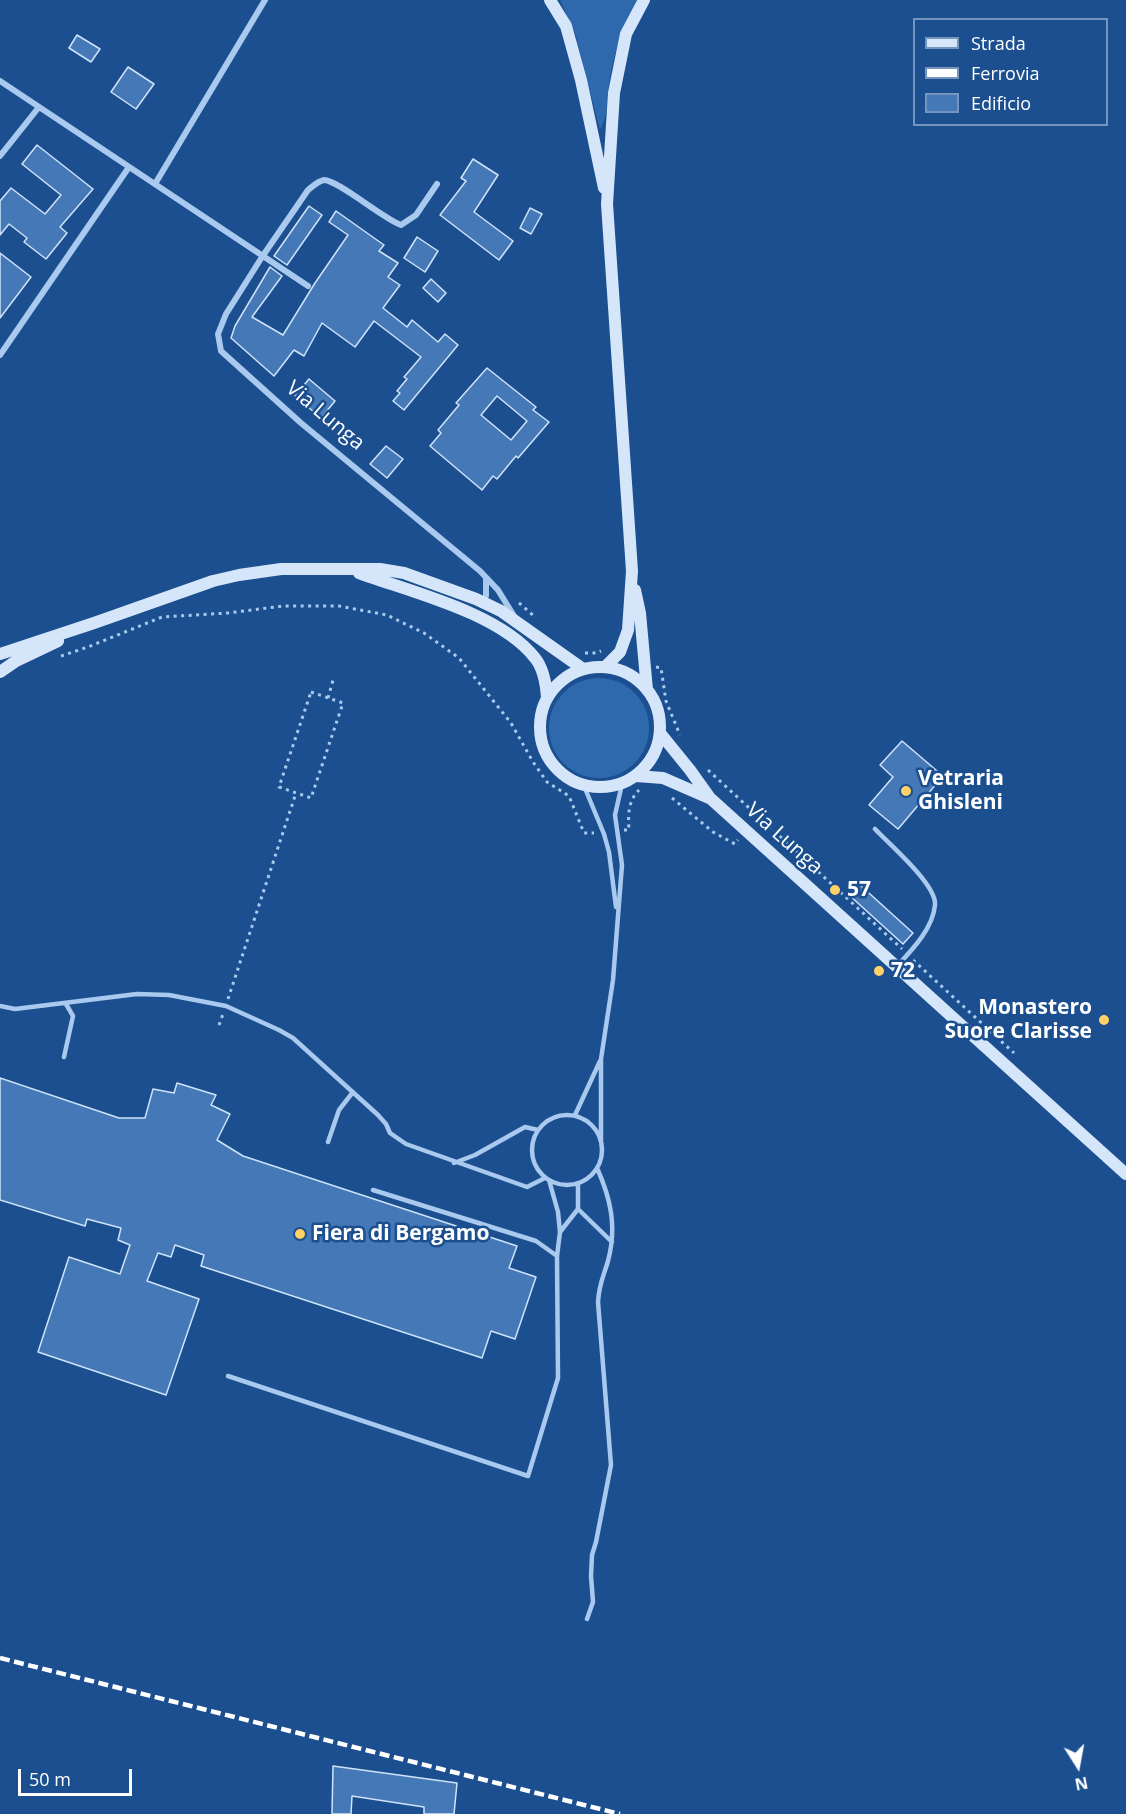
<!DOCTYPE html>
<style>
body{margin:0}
#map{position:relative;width:1126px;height:1814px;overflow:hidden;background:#1b4f8f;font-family:"Open Sans",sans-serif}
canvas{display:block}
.legend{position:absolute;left:913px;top:18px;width:195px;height:108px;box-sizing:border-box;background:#1b4f8f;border:2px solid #7695bc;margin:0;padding:8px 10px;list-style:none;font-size:18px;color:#fff}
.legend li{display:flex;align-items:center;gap:12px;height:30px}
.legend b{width:30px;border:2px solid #7695bc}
.north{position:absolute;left:1048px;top:1736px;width:60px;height:60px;-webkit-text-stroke:4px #1b4f8f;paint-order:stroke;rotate:169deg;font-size:16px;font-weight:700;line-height:24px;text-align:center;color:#fff}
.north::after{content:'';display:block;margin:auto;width:21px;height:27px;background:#fff;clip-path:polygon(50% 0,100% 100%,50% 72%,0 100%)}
.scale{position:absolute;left:18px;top:1769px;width:114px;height:27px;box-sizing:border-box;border:3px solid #fff;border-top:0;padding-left:8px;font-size:18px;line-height:21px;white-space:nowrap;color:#fff;-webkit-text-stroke:4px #1b4f8f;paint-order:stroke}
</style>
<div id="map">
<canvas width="1126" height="1814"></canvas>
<ul class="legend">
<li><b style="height:8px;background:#d6e6fa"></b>Strada</li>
<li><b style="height:8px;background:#fff"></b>Ferrovia</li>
<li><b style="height:16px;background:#4478b7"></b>Edificio</li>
</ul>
<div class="north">N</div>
<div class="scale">50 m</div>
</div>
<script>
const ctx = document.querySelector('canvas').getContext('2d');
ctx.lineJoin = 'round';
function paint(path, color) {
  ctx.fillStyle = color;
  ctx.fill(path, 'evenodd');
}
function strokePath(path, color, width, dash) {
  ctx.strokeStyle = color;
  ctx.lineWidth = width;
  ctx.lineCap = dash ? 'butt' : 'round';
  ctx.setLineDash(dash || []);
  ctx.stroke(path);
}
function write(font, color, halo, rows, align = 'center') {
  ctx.font = font + ' "Open Sans",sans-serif';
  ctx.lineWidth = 5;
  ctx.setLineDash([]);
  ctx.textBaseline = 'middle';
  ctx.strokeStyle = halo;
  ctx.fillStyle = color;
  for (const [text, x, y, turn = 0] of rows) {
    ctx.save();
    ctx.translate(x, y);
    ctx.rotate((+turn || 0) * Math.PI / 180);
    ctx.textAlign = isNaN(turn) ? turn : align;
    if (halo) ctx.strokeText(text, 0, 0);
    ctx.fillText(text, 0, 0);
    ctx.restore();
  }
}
paint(new Path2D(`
 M560,0H638C623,26 613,54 609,84C606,100 609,115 600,130L575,33Z
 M549 728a50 50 0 1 1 100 0a50 50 0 1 1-100 0Z`), '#2e69ad');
const building = new Path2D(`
 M77,35L100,49L91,62L69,48Z
 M128,67L154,84L136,109L111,92Z
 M37,145L93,189L60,227L67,233L46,259L24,242L27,238L9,224L0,235V201L11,188L45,214L61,195L22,164Z
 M473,159L498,175L474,212L513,241L499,260L440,215L466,181L461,178Z
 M309,206L322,215L287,265L274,256Z
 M530,208L542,214L531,234L520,228Z
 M336,211L384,245L379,251L398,263L388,277L400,285L383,308L407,327L412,320L438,342L445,334L458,345L404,410L393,401L400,393L397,391L407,379L404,377L421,357L374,321L355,347L322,323L304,356L294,350L274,376L231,338L235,326L270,267L282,276L252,317L283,335L315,283L348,235L329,222Z
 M417,237L438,251L425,272L404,258Z
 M0,253L31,277L0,318Z
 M431,279L446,293L438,302L423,288Z
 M487,368L536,407L533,410L549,422L518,458L516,456L497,479L493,476L482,490L430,446L441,433L438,430L459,405L456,403ZM497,396L527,421L511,440L481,415Z
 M309,379L335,401L321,418L295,396Z
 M386,446L403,459L387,478L370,464Z
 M902,741L943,776L898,829L869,805L893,777L880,765Z
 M859,884L913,933L903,944L849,895Z
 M0,1078L119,1118H145L153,1089L174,1093L177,1083L216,1095L211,1105L230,1114L217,1140L243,1156L517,1246L509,1268L536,1277L515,1339L491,1331L482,1358L201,1266L204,1255L175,1245L171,1257L158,1253L147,1281L199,1299L166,1395L38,1352L69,1257L120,1274L130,1245L118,1240L121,1228L87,1219L85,1226L0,1200Z
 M333,1766L457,1783L454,1814H424V1807L352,1796L351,1814H332Z`);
paint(building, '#4478b7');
strokePath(building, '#cfe3fa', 1.5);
strokePath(new Path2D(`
 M519,603L534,616
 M585,653H596L601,651
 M61,656L88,647L162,617L228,613L283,606H339L387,615L424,633L459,658L511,723L533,762L547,782L569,796L584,833H594
 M656,667L661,668L666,701L680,735
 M311,692L343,703L311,798L279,787Z
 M328,698L333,680
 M708,770L902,949
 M672,798L713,832L735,844L738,840
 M624,830H629C628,815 628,801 639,790
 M913,960L1014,1053
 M228,999L296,793
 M219,1025L223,1014`), '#a9c9ee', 3, [3, 4.5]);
strokePath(new Path2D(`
 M584,786L604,834L609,852L616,907
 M875,829C889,844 937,885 935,905C933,928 913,949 898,965
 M0,1006L15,1009L137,994L169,995L226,1006L279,1030L293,1038L378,1115L386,1124L390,1133L406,1144L527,1187L545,1178
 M64,1057L73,1016L66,1004
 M532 1150a35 35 0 1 1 70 0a35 35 0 1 1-70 0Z
 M575,1115L600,1061
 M601,1141V1059L613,980L622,865L615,815L622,784
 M328,1142L339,1110L353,1092
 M454,1163L475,1155L525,1127L538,1130
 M373,1190L536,1241L557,1256
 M578,1209L612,1242
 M560,1232L578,1209V1184
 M228,1376L528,1476L558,1378L557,1256L560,1232L558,1212L549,1180
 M587,1619L593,1602L591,1576L592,1555L596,1542L611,1465L598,1302C599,1284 603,1278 608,1261C617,1227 611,1199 597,1168`), '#a9c9ee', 4.5);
strokePath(new Path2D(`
 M0,81L308,286
 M0,156L39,107
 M155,184L265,0
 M437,184L416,215L401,225C382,218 338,180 324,180C318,181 313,186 308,190L262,257L226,314L218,334L221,351L301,423L480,571L498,590L514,616
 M0,355L129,167
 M483,602L486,596V579`), '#a9c9ee', 6);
strokePath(new Path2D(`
 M550,0L566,26L581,80L604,188
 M359,573C411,592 500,613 535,658C544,669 546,684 547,697
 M635,590L640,613L647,690
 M0,654L94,623L213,581L239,575L281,569H380L404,573L476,599L501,611L583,669
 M540 727a60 60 0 1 1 120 0a60 60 0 1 1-120 0Z
 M605,667L620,652L628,630L632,571L607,204L614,93L626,34L644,0
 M0,672L16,661L58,641
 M660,733L690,770L710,798L1126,1174
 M636,776L663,778L709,798`), '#d6e6fa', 12);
strokePath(new Path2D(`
 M0,1658L620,1814`), '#fff', 4.5, [10, 4.5]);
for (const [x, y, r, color] of [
 [906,791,6,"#ffd166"],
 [835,890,6,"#ffd166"],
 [879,971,6,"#ffd166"],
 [1104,1020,6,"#ffd166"],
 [300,1234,6,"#ffd166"]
]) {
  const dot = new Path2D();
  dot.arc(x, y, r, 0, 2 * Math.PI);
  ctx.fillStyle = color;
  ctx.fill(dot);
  strokePath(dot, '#1b4f8f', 2);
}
write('21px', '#fff', '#1b4f8f', [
 ["Via Lunga",325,416,40],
 ["Via Lunga",784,839,42]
]);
write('bold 21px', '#fff', '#1b4f8f', [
 ["Vetraria",918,779],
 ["Ghisleni",918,803],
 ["57",847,890],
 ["72",891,971],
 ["Monastero",1092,1008,"right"],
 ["Suore Clarisse",1092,1032,"right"],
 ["Fiera di Bergamo",312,1234]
], 'left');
</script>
